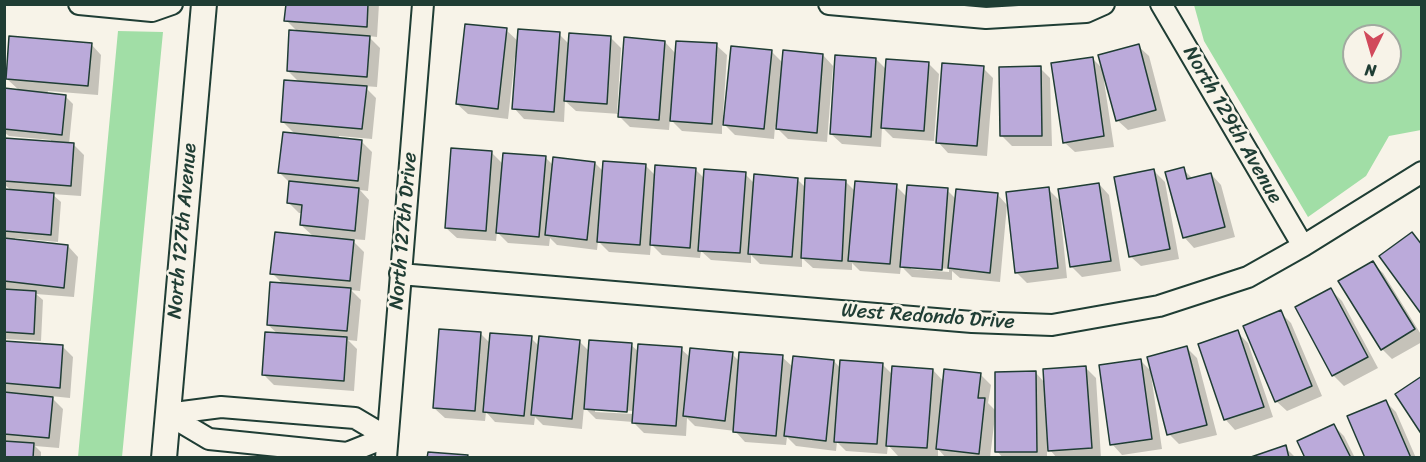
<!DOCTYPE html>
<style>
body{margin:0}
#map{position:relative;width:1426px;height:462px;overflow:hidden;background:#f7f3e8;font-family:Sriracha,sans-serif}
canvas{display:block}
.frame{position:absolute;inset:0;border:6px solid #1f3d34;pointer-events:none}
.north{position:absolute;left:1342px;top:24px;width:60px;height:60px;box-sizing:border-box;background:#f7f3e8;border:2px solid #a1aaa0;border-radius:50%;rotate:185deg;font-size:16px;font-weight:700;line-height:24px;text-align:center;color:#1f3d34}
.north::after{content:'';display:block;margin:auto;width:21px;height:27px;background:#d1495b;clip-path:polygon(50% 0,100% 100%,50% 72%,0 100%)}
</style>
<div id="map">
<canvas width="1426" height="462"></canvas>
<div class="frame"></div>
<div class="north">N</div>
</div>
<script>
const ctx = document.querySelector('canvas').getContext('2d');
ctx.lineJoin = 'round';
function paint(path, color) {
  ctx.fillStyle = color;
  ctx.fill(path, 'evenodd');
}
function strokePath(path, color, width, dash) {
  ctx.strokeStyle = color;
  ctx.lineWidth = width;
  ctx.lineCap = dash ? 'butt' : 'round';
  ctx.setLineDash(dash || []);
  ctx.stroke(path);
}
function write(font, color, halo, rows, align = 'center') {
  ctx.font = font + ' Sriracha,sans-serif';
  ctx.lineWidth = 5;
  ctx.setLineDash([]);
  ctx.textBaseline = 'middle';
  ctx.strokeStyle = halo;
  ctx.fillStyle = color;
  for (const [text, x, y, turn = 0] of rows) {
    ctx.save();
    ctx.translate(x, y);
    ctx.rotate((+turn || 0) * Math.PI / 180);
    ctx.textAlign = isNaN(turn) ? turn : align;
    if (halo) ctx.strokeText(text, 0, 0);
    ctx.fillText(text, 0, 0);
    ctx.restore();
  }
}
paint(new Path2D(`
 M1194,5H1421V130L1389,136L1366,176L1308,217L1204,41ZM1354,36H1390V72H1354Z
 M118,31L163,32L122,457H78Z`), '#a1dea6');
paint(new Path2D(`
 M287,4H379L377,37L368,36L380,48L377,87L364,86L376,98L372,139L339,136V139L361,141L372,152L368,191L360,190L369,200L365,240L351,239L364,252L360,291L351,290L361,300L357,341L348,340L357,349L354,391L274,385L264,375L278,334L268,325L283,284L272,273L314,237L301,225L303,213H299L288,202L290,183L280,173L296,135L283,122L300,83L288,71L298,32L286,20Z
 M506,30L519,42L559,34L569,44L611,38L621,48L617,113L620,114L665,42L676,54L716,45L727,55L723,115L726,116L771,51L783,63L823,55L833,66L827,142L788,139L775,126L774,139L735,135L722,122V134L682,131L670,119L669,130L630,127L620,117V114L576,111L565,101L564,122L524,119L514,108L518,57H515L508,119L468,114L457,104Z
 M91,44L101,55L98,95L48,91L47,94L65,96L73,104L69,144H73L84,155L81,196L52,194L61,202L58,242L15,238V241L68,246L78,257L74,297L36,294L43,300L41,341L4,339V191H12L4,184V140L51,143V140L9,136L4,132V98L20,91L7,79Z
 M1138,46L1149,56L1166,121L1128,130L1117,120L1106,80L1104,81L1114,147L1075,152L1064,142L1092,58L1104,70Z
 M876,59L887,70L928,63L939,74L934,141L893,138L882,127L881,147L842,144L831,134Z
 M983,68L993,78L987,156L948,153L938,142Z
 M1040,68L1050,78L1052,146H1012L1002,136Z
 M491,152L503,164L545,157L554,166L595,163L604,172L645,165L656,176L695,169L705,179L745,174L755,184L797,179L806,188L846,182L855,191L896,186L907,197L947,190L956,199L997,194L1007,205L1000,282L960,278L952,271V280L912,277L901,266L900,274L860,271L852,263V270L813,268L802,258V267L760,264L751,255V263L711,260L701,251L700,258L662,255L651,244L650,255L609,252L598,241L597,250L557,245L550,238L549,246L508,243L497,232L496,241L457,238L446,228ZM911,266L949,269V272L911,269Z
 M1183,169L1193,179L1211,174L1221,185L1235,237L1194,248L1184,237Z
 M1154,171L1165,182L1179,259L1141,266L1130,256Z
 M1099,184L1109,195L1121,271L1082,277L1071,266L1062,210H1060L1067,278L1027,283L1016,272L1048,189L1061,202Z
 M1372,263L1383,273L1422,336V342L1392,359L1382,349Z
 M1331,290L1342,301L1378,368L1344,386L1333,375Z
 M1280,312L1291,323L1322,396L1287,411L1276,401Z
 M1237,332L1248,343L1273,417L1235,430L1225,419Z
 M480,333L491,344L531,338L540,347L580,342L590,352L631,345L639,352L681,349L691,358L732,354L740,362L782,357L793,367L834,361L841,369L882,364L893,375L933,370L944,382L980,374L991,385L988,403L997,412L1036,373L1045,383L1086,368L1096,378L1101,458H1057L1050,450L1049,442H1047V458H1003L997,451V416H995L990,458H946L938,449V458L898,456L888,445L887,454L846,451L837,442L836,451L796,446L787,437L786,445L745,442L735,431L695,426L687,418L686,436L644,433L633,422L596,419L584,407L582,429L543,425L535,417L534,425L495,422L486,412L485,421L445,418L434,408ZM595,409L634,411V414L595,412Z
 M4,342L63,347L73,357L70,398L50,396L63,409L59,448L35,446L41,452V458H4Z
 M1187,348L1197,358L1217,435L1179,444L1169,434L1153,375H1151L1162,449L1122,455L1112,444L1140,360L1153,373Z
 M1385,401L1396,412L1416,458H1367Z
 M1334,426L1344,436L1355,458H1307Z
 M1285,447L1296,458H1253Z`), '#0003');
const building = new Path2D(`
 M286,4H368L367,27L284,21Z
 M465,24L507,28L498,109L456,104Z
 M518,29L560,32L554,112L512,109Z
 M289,30L370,36L367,77L287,71Z
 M569,33L611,36L607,104L564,101Z
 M9,36L92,43L88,86L6,79Z
 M624,37L665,41L659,120L618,117Z
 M676,41L717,43L712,124L670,121Z
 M1139,44L1156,110L1116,121L1098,55Z
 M731,46L772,50L764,129L723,125Z
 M783,50L823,54L817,133L776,129Z
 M835,55L876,58L871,137L830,134Z
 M1093,57L1104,136L1063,143L1051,63Z
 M886,59L929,62L924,131L881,128Z
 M942,63L984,66L977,146L936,143Z
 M1041,66L1042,136H1000L999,67Z
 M284,80L367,86L362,129L281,122Z
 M4,88L66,95L62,135L4,129Z
 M283,132L362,140L358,181L278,173Z
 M4,138L74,143L71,186L4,181Z
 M451,148L492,151L486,231L445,228Z
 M503,153L546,156L539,237L496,233Z
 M553,157L595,162L587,240L545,235Z
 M603,161L646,164L640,245L597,242Z
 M655,165L696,168L690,248L650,245Z
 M1184,167L1187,179L1211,173L1225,227L1183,238L1165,172Z
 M704,169L746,172L740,253L698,251Z
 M1154,169L1170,249L1129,257L1114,177Z
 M754,174L798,178L792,257L748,254Z
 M805,178L846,180L842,261L801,258Z
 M289,181L359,188L355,231L300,225L302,205L287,203Z
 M855,181L897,184L890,264L848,261Z
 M1099,183L1111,261L1070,267L1058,189Z
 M907,185L948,188L942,270L900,267Z
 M1049,187L1058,268L1015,273L1006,192Z
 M4,189L54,193L51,235L4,231Z
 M956,189L998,193L990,273L948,268Z
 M275,232L354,240L350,281L270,274Z
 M1412,232L1422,245V315L1379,256Z
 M4,238L68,245L64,288L4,281Z
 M1373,261L1415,329L1381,350L1338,281Z
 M270,282L351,288L347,331L267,325Z
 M1331,288L1368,357L1332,376L1295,307Z
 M4,289L36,291L34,334L4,332Z
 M1281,310L1312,386L1275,402L1243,326Z
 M439,329L481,332L475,411L433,408Z
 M1238,330L1264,407L1224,420L1198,344Z
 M265,332L347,337L344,381L262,375Z
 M490,333L532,336L524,416L483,412Z
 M539,336L580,340L572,419L531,415Z
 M589,340L632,343L627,412L584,409Z
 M4,341L63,345L60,388L4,383Z
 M638,344L682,347L676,426L632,423Z
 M1187,346L1207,425L1167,435L1147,357Z
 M690,348L733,352L725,421L683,416Z
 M739,352L783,355L776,436L733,432Z
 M793,356L834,360L826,441L784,436Z
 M1141,359L1152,439L1110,445L1099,365Z
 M840,360L883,363L877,444L834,442Z
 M892,366L933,369L927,448L886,446Z
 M1086,366L1092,448L1048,451L1043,369Z
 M944,369L981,373L978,398H985L979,454L936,449Z
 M1036,371L1037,452H995V372Z
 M1422,376V435L1395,394Z
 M4,392L53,397L49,438L4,434Z
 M1386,400L1411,458H1365L1347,416Z
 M1334,424L1351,458H1305L1297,441Z
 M4,441L34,443L33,458H4Z
 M1286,445L1289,458H1248Z
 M428,452L468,455L467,458H427Z`);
paint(building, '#bbaada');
strokePath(building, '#1f3d34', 1.5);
const minor = new Path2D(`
 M79,4L152,11L172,4
 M829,4L986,18L1086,12L1104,4
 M1161,4L1303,246
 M400,274L972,322L1052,325L1159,306L1248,277L1303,246L1422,172
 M167,414L209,439L347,453L387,437
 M167,414L221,407L355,418L387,437
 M386,458L423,4`);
const tertiary = new Path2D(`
 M164,458L204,4`);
strokePath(minor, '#1f3d34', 24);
strokePath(tertiary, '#1f3d34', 28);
strokePath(minor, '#f7f3e8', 20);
strokePath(tertiary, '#f7f3e8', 24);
write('20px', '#1f3d34', '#f7f3e8', [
 ["North 129th Avenue",1232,125,60],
 ["North 127th Avenue",183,231,-85],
 ["North 127th Drive",404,231,-85],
 ["West Redondo Drive",928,317,4]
]);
</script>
